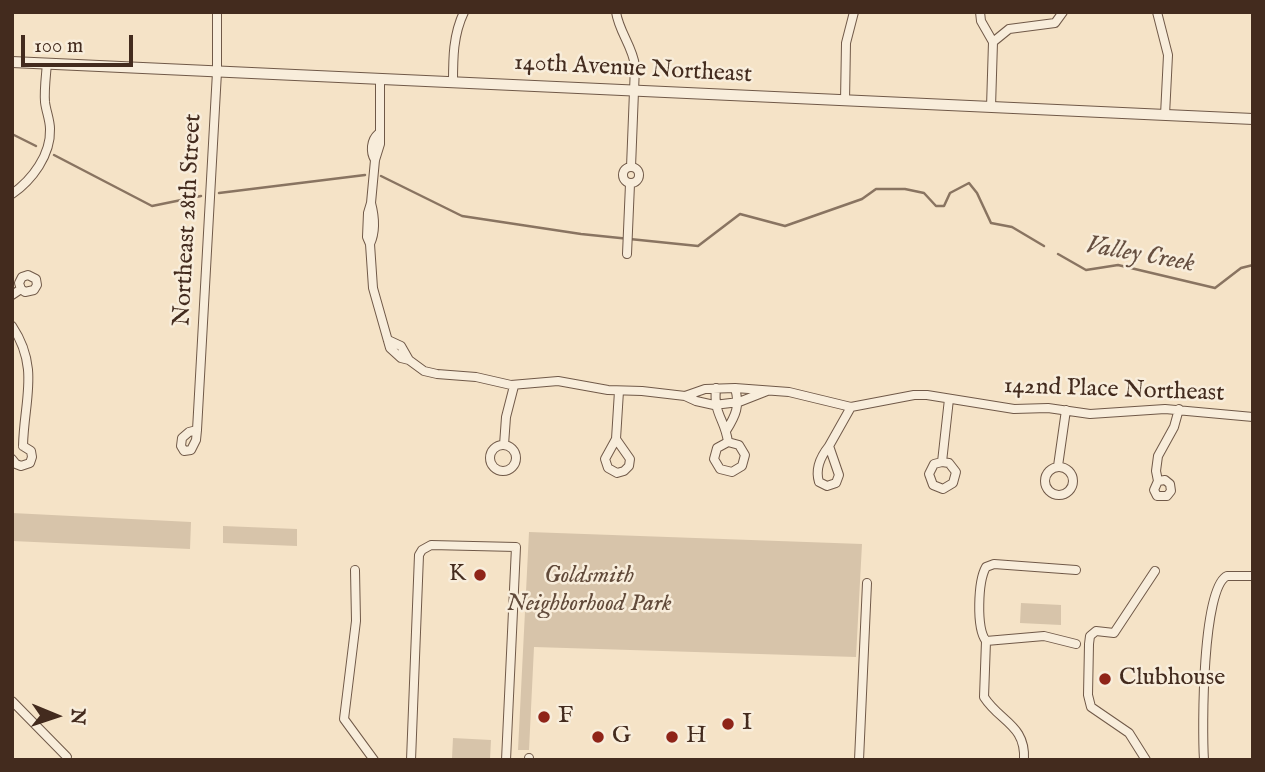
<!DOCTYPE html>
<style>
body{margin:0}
#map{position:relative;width:1265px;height:772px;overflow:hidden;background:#f5e3c7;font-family:"IM FELL English",serif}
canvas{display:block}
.frame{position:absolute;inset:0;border:14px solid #432b1e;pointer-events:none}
.north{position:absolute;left:21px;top:681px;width:70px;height:70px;-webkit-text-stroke:5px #f8eddb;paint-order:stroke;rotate:92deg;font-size:19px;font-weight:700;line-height:28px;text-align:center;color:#432b1e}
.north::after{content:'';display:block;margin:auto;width:24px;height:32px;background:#432b1e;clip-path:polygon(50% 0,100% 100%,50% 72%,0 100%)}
.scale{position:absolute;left:21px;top:35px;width:112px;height:32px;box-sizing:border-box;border:4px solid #432b1e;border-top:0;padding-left:9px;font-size:21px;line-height:24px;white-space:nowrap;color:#432b1e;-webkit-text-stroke:5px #f8eddb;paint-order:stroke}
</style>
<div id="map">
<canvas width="1265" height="772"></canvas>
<div class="frame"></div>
<div class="north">N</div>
<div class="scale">100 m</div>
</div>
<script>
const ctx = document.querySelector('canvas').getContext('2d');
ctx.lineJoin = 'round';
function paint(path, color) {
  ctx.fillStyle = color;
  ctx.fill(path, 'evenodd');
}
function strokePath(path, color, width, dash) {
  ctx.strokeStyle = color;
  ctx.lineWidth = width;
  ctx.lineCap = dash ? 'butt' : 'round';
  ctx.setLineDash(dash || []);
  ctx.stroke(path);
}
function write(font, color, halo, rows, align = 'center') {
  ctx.font = font + ' "IM FELL English",serif';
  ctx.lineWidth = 5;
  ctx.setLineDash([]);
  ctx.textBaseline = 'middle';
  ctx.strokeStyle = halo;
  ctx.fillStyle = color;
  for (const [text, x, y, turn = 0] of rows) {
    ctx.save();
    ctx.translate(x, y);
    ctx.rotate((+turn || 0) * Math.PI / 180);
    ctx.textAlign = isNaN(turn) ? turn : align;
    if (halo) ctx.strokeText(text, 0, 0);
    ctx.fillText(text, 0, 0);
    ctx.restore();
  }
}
paint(new Path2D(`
 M12,513L191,522L190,549L12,541Z
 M223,526L297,529V546L223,543Z
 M529,532L862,544L856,657L534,647L529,750H518Z
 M1021,603L1061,605V625L1020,623Z
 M453,738L491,740L490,760L452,758Z`), '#d7c4aa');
strokePath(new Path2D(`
 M12,134L36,146
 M54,155L152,206L201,196
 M381,176L462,216L581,234L698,246L740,214L785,226L862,199L876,189H905L924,193L936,206H944L950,193L969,183L977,193L991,223L1012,227L1044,246
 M219,193L365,175
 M1058,254L1086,270L1118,265L1215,288L1241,268L1253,265`), '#897461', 2.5);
const minor = new Path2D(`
 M616,12C619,32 633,47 635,66L631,167
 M980,12L981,21L993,42L991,107
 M1157,12L1168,55L1165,115
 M993,42L1009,29L1055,23L1063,12
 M380,79V144L375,160L371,203L368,213L367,237L370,244L373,288L390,348L401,358L409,360L424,371L437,374L476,377L511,385L558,381L608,390L642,391L685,396L696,401L714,405L739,402L767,391
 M453,83C453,58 453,35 464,12
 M845,101L846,43L854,12
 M375,160C370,152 371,140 378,134
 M623 175a8 8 0 1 1 16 0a8 8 0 1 1-16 0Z
 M12,194C32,180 51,155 50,129C50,120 46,111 45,102C44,90 46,76 47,63
 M370,244C376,231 375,218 371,203
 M627,254L630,184
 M12,295L21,289L25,292L34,290L37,285L36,279L28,275L22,277L19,283L21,289
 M12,326C40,368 24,400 23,446
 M388,340L401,346L409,360
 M716,388C713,414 725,419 728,442L717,448L714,459L720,469L732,472L742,466L745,455L739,445L728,442
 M685,396L705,389L735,388L789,392L851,407L914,395H927L1014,409L1048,408L1090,414L1165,409L1253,417
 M197,430L189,432L182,438L181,446L184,451L191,450L196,440L197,430L217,72V12
 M726,431C736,415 740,406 735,388
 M616,439L605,459L608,468L617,473L624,471L629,466L630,459L616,439L619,391
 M490 458a13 13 0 1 1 26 0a13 13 0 1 1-26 0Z
 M504,445L506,417L514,386
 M829,446C821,456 815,469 819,482L827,486L836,483L839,475L829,446L851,407
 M12,459L16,464L21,466L30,463L32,457L31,451L23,446
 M942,462L949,463L956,472L953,483L943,489L933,485L929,474L934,464L942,462L949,399
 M1058,466L1066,410
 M1045 481a14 14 0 1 1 28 0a14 14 0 1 1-28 0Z
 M1158,481L1165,480L1170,484L1171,491L1167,496H1157L1154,490L1158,481L1156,471L1158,456L1174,427L1179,409
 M355,570L356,621L344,719L374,760
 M986,641L1044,636L1076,644
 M12,701L67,757L66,760
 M411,760L419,555L422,550L431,545L516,547L506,760
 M529,760V758
 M859,760L867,583
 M1024,760C1026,725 1000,722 984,697L986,641C976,628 978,581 986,567L994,564L1076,570
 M1146,760L1129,733L1091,707L1088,695L1089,644L1090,636L1096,631L1114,633L1155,571
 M1204,760C1202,730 1202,587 1227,576H1253`);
const tertiary = new Path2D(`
 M12,62L1253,119`);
strokePath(minor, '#705948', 10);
strokePath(tertiary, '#705948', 12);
strokePath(minor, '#f8eddb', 8);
strokePath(tertiary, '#f8eddb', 10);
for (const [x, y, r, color] of [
 [480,575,7,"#8f2418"],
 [1105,679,7,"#8f2418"],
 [544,717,7,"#8f2418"],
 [728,724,7,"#8f2418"],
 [598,737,7,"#8f2418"],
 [672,737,7,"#8f2418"]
]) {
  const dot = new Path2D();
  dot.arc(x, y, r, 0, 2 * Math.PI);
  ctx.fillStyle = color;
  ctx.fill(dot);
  strokePath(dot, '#f8eddb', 2.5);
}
write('24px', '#432b1e', '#f8eddb', [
 ["140th Avenue Northeast",633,70,3],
 ["Northeast 28th Street",189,220,-87],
 ["142nd Place Northeast",1114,391,2]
]);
write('24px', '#432b1e', '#f8eddb', [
 ["K",466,575,"right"],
 ["Clubhouse",1119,679],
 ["F",558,717],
 ["I",742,724],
 ["G",612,737],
 ["H",686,737]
], 'left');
write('italic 24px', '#614a3a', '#f8eddb', [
 ["Goldsmith",589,577],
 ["Neighborhood Park",589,605]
]);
write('italic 26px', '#664f40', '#f8eddb', [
 ["Valley Creek",1140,256,10]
]);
</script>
